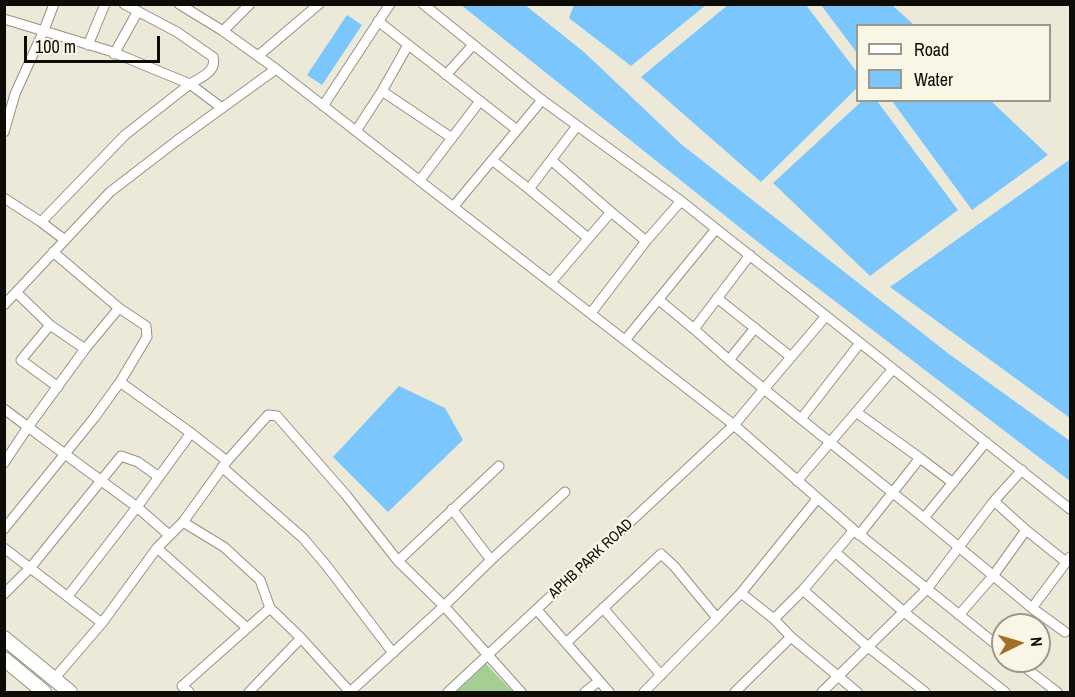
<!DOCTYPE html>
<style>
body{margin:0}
#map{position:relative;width:1075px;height:697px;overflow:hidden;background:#ede9d9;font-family:"Archivo Narrow",sans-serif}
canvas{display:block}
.frame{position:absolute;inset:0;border:6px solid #0d0c07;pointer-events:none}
.legend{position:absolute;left:856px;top:24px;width:195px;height:78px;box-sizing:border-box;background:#faf6e6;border:2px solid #9b988d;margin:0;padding:8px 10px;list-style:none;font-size:18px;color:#0d0c07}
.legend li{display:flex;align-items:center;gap:12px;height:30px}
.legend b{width:30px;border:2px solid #9b988d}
.north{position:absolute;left:991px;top:613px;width:60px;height:60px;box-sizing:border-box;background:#faf6e6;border:2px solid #9b988d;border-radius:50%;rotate:85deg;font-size:16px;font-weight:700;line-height:24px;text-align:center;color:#0d0c07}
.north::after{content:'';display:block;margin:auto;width:21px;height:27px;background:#a26f26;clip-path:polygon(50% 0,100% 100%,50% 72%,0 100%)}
.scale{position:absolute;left:24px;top:36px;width:136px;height:27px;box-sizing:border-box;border:3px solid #0d0c07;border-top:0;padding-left:8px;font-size:18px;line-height:21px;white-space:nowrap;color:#0d0c07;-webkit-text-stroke:4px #faf6e6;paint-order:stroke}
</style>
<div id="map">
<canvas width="1075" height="697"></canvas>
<div class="frame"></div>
<ul class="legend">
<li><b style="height:8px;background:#fff"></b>Road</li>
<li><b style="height:16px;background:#7bc7fd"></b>Water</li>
</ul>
<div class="north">N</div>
<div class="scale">100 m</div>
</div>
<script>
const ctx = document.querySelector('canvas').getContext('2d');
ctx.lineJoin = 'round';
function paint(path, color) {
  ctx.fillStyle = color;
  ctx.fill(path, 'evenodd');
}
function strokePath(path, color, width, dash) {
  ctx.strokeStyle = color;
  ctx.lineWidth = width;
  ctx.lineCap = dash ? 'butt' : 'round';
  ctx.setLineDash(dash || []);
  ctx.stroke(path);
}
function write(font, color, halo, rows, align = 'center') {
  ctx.font = font + ' "Archivo Narrow",sans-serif';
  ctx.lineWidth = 4.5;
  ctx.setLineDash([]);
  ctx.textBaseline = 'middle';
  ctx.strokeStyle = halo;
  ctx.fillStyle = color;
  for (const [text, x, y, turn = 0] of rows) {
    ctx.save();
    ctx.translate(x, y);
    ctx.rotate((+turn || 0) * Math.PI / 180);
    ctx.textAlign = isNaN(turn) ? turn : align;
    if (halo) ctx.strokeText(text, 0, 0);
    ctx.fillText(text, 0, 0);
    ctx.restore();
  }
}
paint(new Path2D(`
 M486,664L513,692H456Z`), '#a5ce92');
paint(new Path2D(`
 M729,4L806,5L857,72V88L761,182L641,77Z
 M461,5H525L584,52L681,144L949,354L1070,441V481L768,250Z
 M574,5V4L706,5L631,66L569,18Z
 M821,5H892L914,25L858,26L857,53Z
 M347,15L362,25L322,85L307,75Z
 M863,100L877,101L958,210L870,276L773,183Z
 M892,101H991L1048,155L972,210Z
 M1069,160L1070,161V418L890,287Z
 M399,386L445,408L463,440L388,512L333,457Z`), '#7bc7fd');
const street = new Path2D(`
 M179,4L223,31L276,69L734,425L854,530L1003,650
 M423,4L542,100L681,201L1070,509
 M4,19L110,51L190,84C201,77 217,72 213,57L177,32L124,4
 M378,21L517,130
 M223,31L250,4
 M88,45L105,4
 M114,54L138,11
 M258,56L319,4
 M446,75L473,45
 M382,91L452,138
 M323,106L390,4
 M356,131L382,91L408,45
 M4,132L15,94L44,30L54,4
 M492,160L529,189L577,126
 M551,160L611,212L551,282
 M420,180L480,101
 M529,189L588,238
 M4,198L41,222L65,240
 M454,206L542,100
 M611,212L646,241
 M41,222L125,135L190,84L222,108
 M53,252L119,308L146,326L147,337L120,382L191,433L137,507L169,535
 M17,293L50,325L85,349
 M717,298L791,357
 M659,300L694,329L750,255
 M4,305L110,192L175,142L276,69
 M591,313L646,241L681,201
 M826,316L764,389L801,419L860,343
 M50,325L21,360L58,387
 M694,329L729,360
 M626,339L716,229
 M4,409L28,427L4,463
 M856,412L920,458L859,535
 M801,419L924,518
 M191,433L227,461
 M986,442L924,518L1032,608L1070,557
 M920,458L953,483
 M222,467L303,538L326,565L393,653
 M797,481L893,369
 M994,501L1026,530
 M452,509L491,560L565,492
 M183,522L224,547L260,580L270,608
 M4,529L94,418L120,382
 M4,548L102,623
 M157,548L246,627
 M835,552L904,612L1005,692
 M491,560L444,606L521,692
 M803,590L868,647L925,692
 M741,593L774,619
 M4,594L31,567L121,456L138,462L159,477
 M68,596L137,507L28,427L85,349L119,308
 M603,608L661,675
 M1032,608L1065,632
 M537,610L609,692
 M959,615L993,576L1026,530L1066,562
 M791,637L857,692
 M566,643L661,554L674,566L717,618L741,593L817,499
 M1017,661L1057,692
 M53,680L102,623L157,548L183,522L227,461L268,415L277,416L346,495L398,561
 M351,691L444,606L398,561L499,466
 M189,692L182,686L270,608L301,638L350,692
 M249,692L301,638
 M448,692L734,425L764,389L729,360L755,328
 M585,692L599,681
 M644,692L717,618
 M735,692L791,637L774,619L803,590L854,530
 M822,692L927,589L994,501L1022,470`);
const secondary = new Path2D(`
 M4,638L70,692
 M4,659L44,692`);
strokePath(street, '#959183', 11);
strokePath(secondary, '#959183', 16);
strokePath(street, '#fff', 9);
strokePath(secondary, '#fff', 14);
write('15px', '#0d0c07', '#faf6e6', [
 ["APHB PARK ROAD",591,559,-43]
]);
</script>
